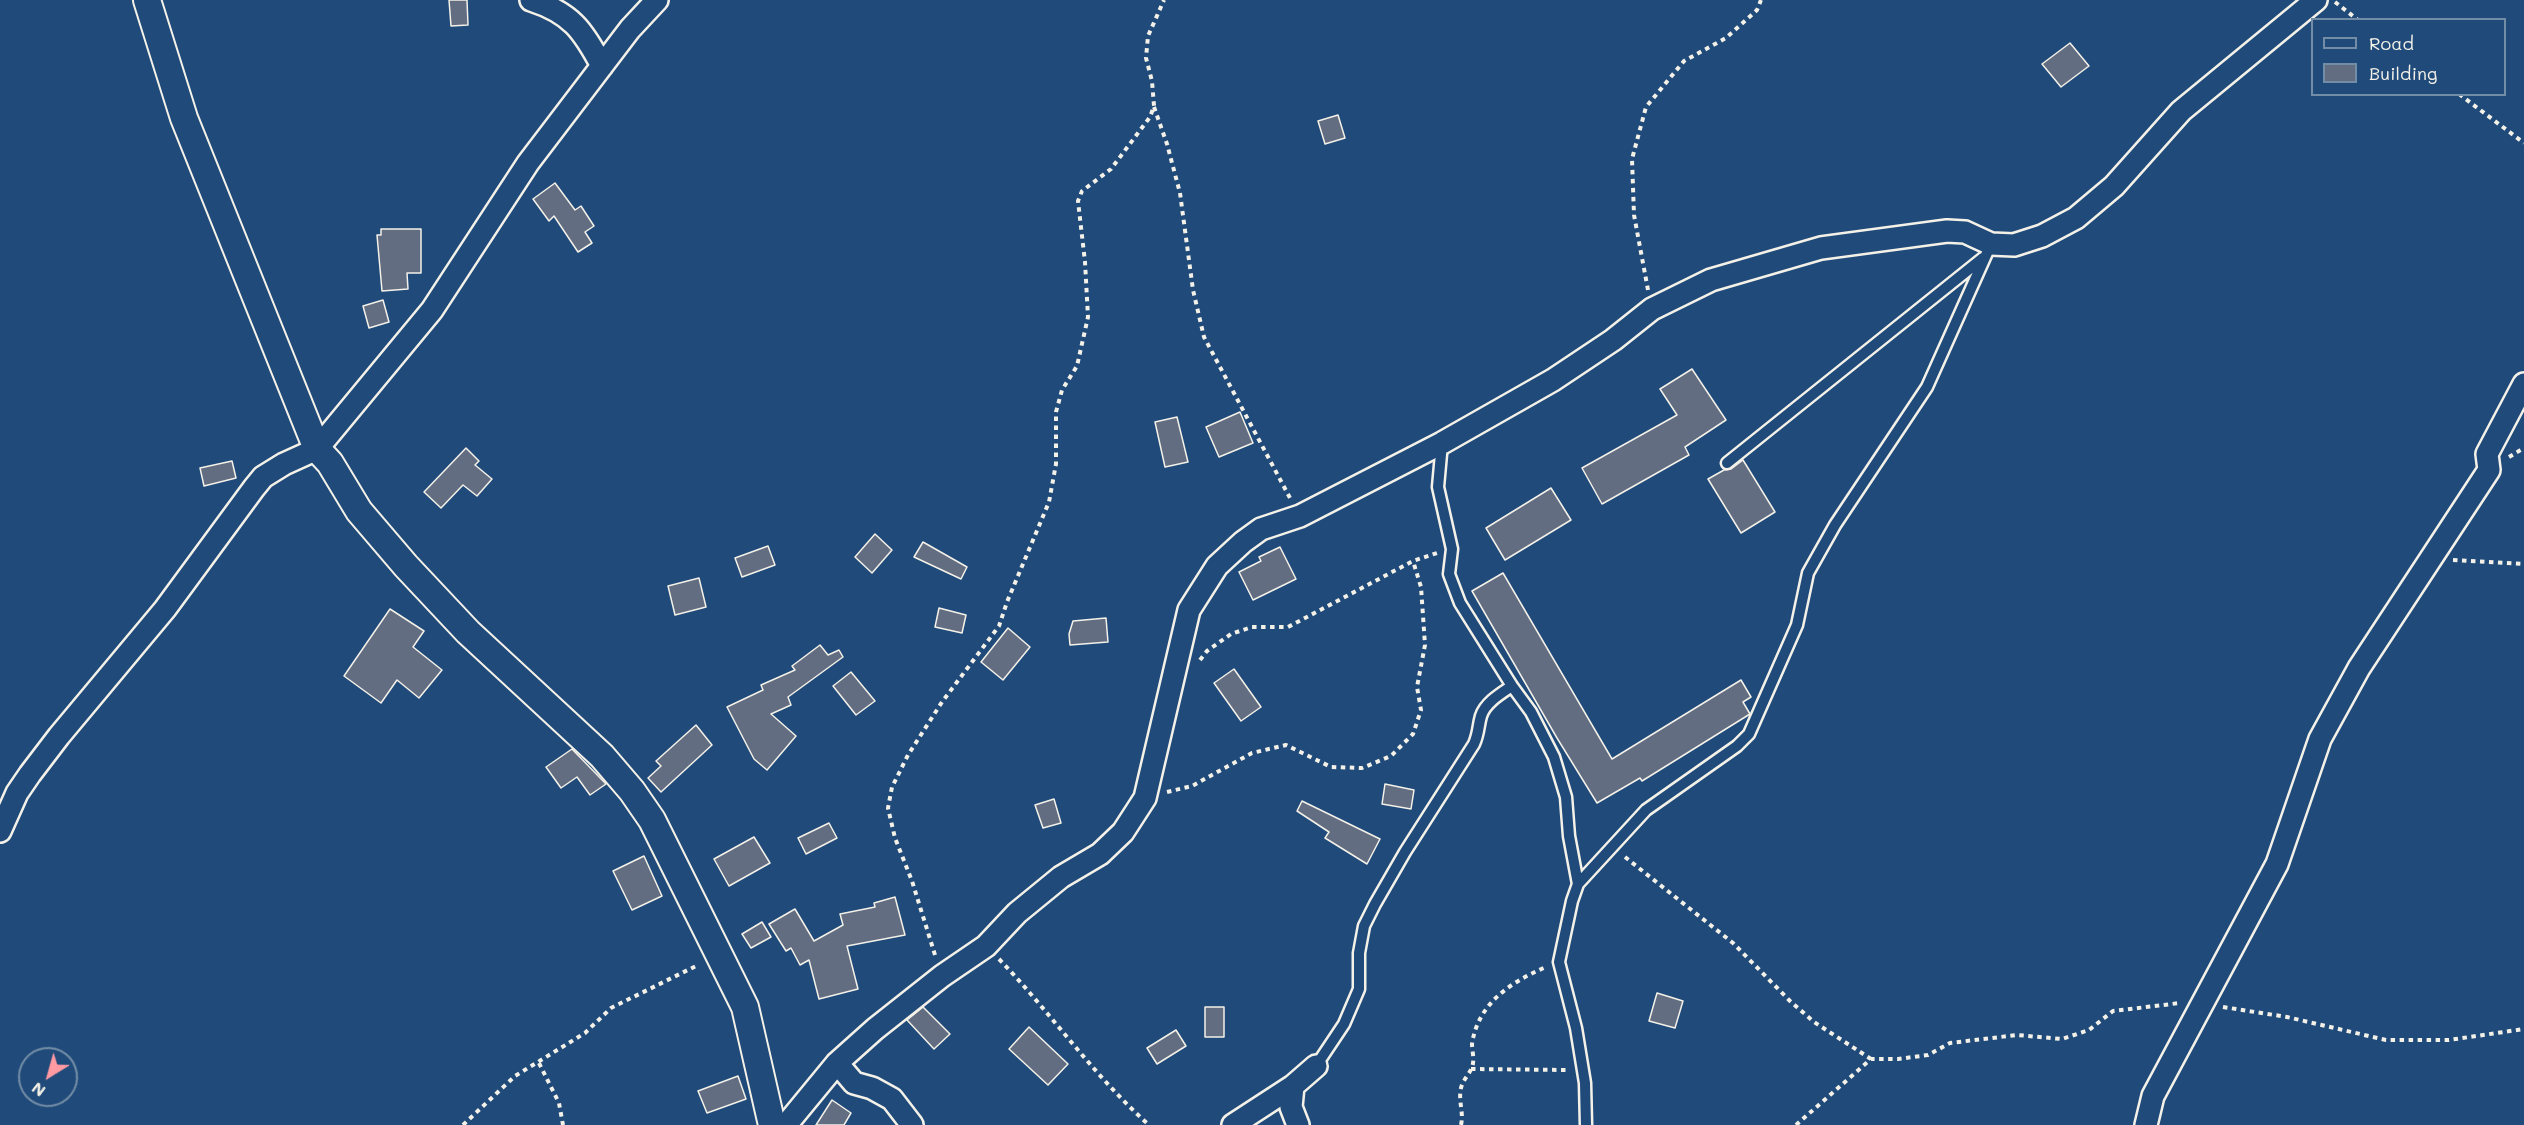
<!DOCTYPE html>
<style>
body{margin:0}
#map{position:relative;width:2524px;height:1125px;overflow:hidden;background:#1f4a7a;font-family:Mali,sans-serif}
canvas{display:block}
.legend{position:absolute;left:2311px;top:18px;width:195px;height:78px;box-sizing:border-box;background:#1f4a7a;border:2px solid #748da6;margin:0;padding:8px 10px;list-style:none;font-size:18px;color:#f4f1e8}
.legend li{display:flex;align-items:center;gap:12px;height:30px}
.legend b{width:30px;border:2px solid #748da6}
.north{position:absolute;left:18px;top:1047px;width:60px;height:60px;box-sizing:border-box;background:#1f4a7a;border:2px solid #748da6;border-radius:50%;rotate:217deg;font-size:16px;font-weight:700;line-height:24px;text-align:center;color:#f4f1e8}
.north::after{content:'';display:block;margin:auto;width:21px;height:27px;background:#ff9aa2;clip-path:polygon(50% 0,100% 100%,50% 72%,0 100%)}
</style>
<div id="map">
<canvas width="2524" height="1125"></canvas>
<ul class="legend">
<li><b style="height:8px;background:#1f4a7a"></b>Road</li>
<li><b style="height:16px;background:#626d82"></b>Building</li>
</ul>
<div class="north">N</div>
</div>
<script>
const ctx = document.querySelector('canvas').getContext('2d');
ctx.lineJoin = 'round';
function paint(path, color) {
  ctx.fillStyle = color;
  ctx.fill(path, 'evenodd');
}
function strokePath(path, color, width, dash) {
  ctx.strokeStyle = color;
  ctx.lineWidth = width;
  ctx.lineCap = dash ? 'butt' : 'round';
  ctx.setLineDash(dash || []);
  ctx.stroke(path);
}
const building = new Path2D(`
 M449,0H467L468,25L451,26Z
 M2070,43L2089,66L2061,87L2042,64Z
 M1338,115L1345,138L1325,144L1318,121Z
 M555,183L575,210L581,206L594,226L585,232L592,243L578,252L554,216L549,221L533,199Z
 M381,229H421V273H407L408,289L382,291L377,235H381Z
 M383,300L389,322L369,328L363,306Z
 M1692,369L1726,420L1685,447L1689,455L1602,504L1582,468L1677,415L1660,389Z
 M1240,412L1253,443L1219,457L1206,427Z
 M1177,417L1188,462L1165,467L1155,422Z
 M466,448L479,461L475,465L492,479L477,496L463,485L441,508L424,492Z
 M1743,460L1775,512L1741,533L1708,479L1724,470L1731,469Z
 M232,461L236,478L204,486L200,468Z
 M1551,488L1571,520L1505,560L1486,528Z
 M875,534L892,550L872,573L855,557Z
 M923,542L967,567L961,579L914,557Z
 M768,546L775,565L742,577L735,558Z
 M1280,547L1296,579L1253,600L1239,572L1261,561L1259,557Z
 M1503,573L1612,759L1741,680L1751,697L1743,702L1750,714L1642,781L1640,778L1597,803L1557,738L1472,591Z
 M699,578L706,607L675,615L668,586Z
 M939,608L966,615L962,633L935,627Z
 M390,609L424,631L413,647L442,670L419,698L397,680L381,703L344,676Z
 M1106,618L1108,642L1070,645L1069,634L1073,621Z
 M1008,628L1030,647L1003,680L981,662Z
 M820,645L828,655L839,650L843,657L788,697L791,705L771,714L796,736L767,770L754,759L727,707L763,690L761,685L795,670L792,666Z
 M1234,669L1261,707L1241,721L1214,683Z
 M851,672L875,701L856,715L833,686Z
 M696,725L712,745L661,792L648,778L661,766L656,761Z
 M572,749L606,784L590,795L577,777L561,788L546,767Z
 M1385,784L1414,790L1411,809L1382,804Z
 M1054,799L1061,823L1043,828L1035,805Z
 M1302,801L1380,839L1367,864L1325,838L1329,832L1297,811Z
 M829,823L837,838L806,854L798,838Z
 M754,837L770,863L729,886L714,859Z
 M644,856L662,896L632,910L613,871Z
 M895,897L905,935L847,946L858,989L819,999L809,960L800,965L791,948L786,951L769,924L795,909L814,941L843,925L840,914L875,907L874,903Z
 M762,922L771,937L751,948L742,934Z
 M1657,993L1683,1001L1675,1028L1649,1021Z
 M923,1007L950,1034L934,1049L907,1020Z
 M1205,1007H1224V1037H1205Z
 M1029,1027L1068,1064L1048,1085L1009,1049Z
 M1176,1030L1186,1046L1157,1064L1147,1048Z
 M738,1076L746,1099L707,1113L698,1091Z
 M832,1100L851,1113L844,1125H816Z`);
paint(building, '#626d82');
strokePath(building, '#f4f1e8', 1.5);
const service = new Path2D(`
 M1442,443L1438,487L1452,549L1449,574L1460,603L1512,686L1531,712L1554,757L1566,797L1569,836L1578,884
 M1727,463L1983,258
 M1316,1066L1344,1024L1359,989V953L1364,926L1375,904L1405,852L1474,744C1479,733 1478,726 1481,716C1485,703 1500,694 1512,686
 M1586,1125L1585,1083L1576,1028L1559,962L1572,901L1578,884L1646,810L1737,746L1749,734L1797,625L1808,573L1835,525L1927,387L1991,244`);
const minor = new Path2D(`
 M531,0C571,13 583,30 602,66
 M0,831L17,793L30,774L59,736L165,609L254,488L263,477L284,464L317,449L432,310L528,163L630,29L657,0
 M837,1063L854,1083L872,1088L892,1099L912,1125
 M786,1125L837,1063L875,1029L942,976L986,946L1017,913L1061,877L1100,854L1123,832L1145,798L1189,610L1217,566L1243,542L1261,529L1300,516L1442,443L1553,380L1613,340L1652,309L1711,280L1821,248L1947,231L1965,232L1991,244L2014,245L2042,236L2076,218L2114,186L2181,111L2316,0
 M1233,1125L1293,1086
 M1298,1125L1291,1107L1293,1086L1316,1066
 M2146,1125L2153,1096L2277,864L2320,739L2359,668L2489,470L2487,454L2524,384`);
const tertiary = new Path2D(`
 M147,0L184,118L317,449L330,463L359,511L406,566L468,632L602,756L632,791L652,820L745,1007L772,1125`);
strokePath(service, '#f4f1e8', 15);
strokePath(minor, '#f4f1e8', 26);
strokePath(tertiary, '#f4f1e8', 30);
strokePath(new Path2D(`
 M2335,2L2358,20
 M2459,94L2524,143
 M1154,107L1167,144L1180,193L1193,290L1204,337L1290,498
 M1648,290L1634,215L1632,159L1646,107L1684,61L1726,38L1757,10L1761,0
 M2509,457L2524,448
 M2453,560L2524,564
 M1200,660L1207,651L1231,634L1252,627H1288L1413,561L1437,553
 M1167,792L1192,786L1252,753L1286,745L1331,767L1362,768L1391,756L1413,734L1421,710L1417,687L1425,645L1421,587L1413,561
 M1625,857L1733,943L1790,1001L1814,1022L1871,1059
 M935,955L912,881L895,838L888,808L892,787L908,755L942,702L999,626L1007,602L1049,502L1056,464V412L1062,390L1077,366L1088,317L1085,262L1078,201L1082,191L1111,169L1150,117L1154,106L1152,81L1146,58L1148,36L1164,0
 M999,959C1051,1013 1093,1075 1149,1125
 M2223,1007L2287,1017L2386,1040H2449L2524,1029
 M539,1063L559,1103L563,1125
 M1471,1069L1567,1070
 M463,1125L515,1076L585,1033L611,1008L698,965
 M1461,1125C1464,1112 1458,1101 1461,1088C1463,1079 1472,1072 1473,1063C1474,1057 1472,1050 1472,1044C1478,1003 1511,982 1546,967
 M1796,1125L1871,1059H1898L1928,1055L1950,1043L2017,1035L2062,1039L2089,1030L2113,1011L2180,1003`), '#f4f1e8', 4, [4.5, 4.5]);
strokePath(service, '#1f4a7a', 10);
strokePath(minor, '#1f4a7a', 21);
strokePath(tertiary, '#1f4a7a', 26);
</script>
